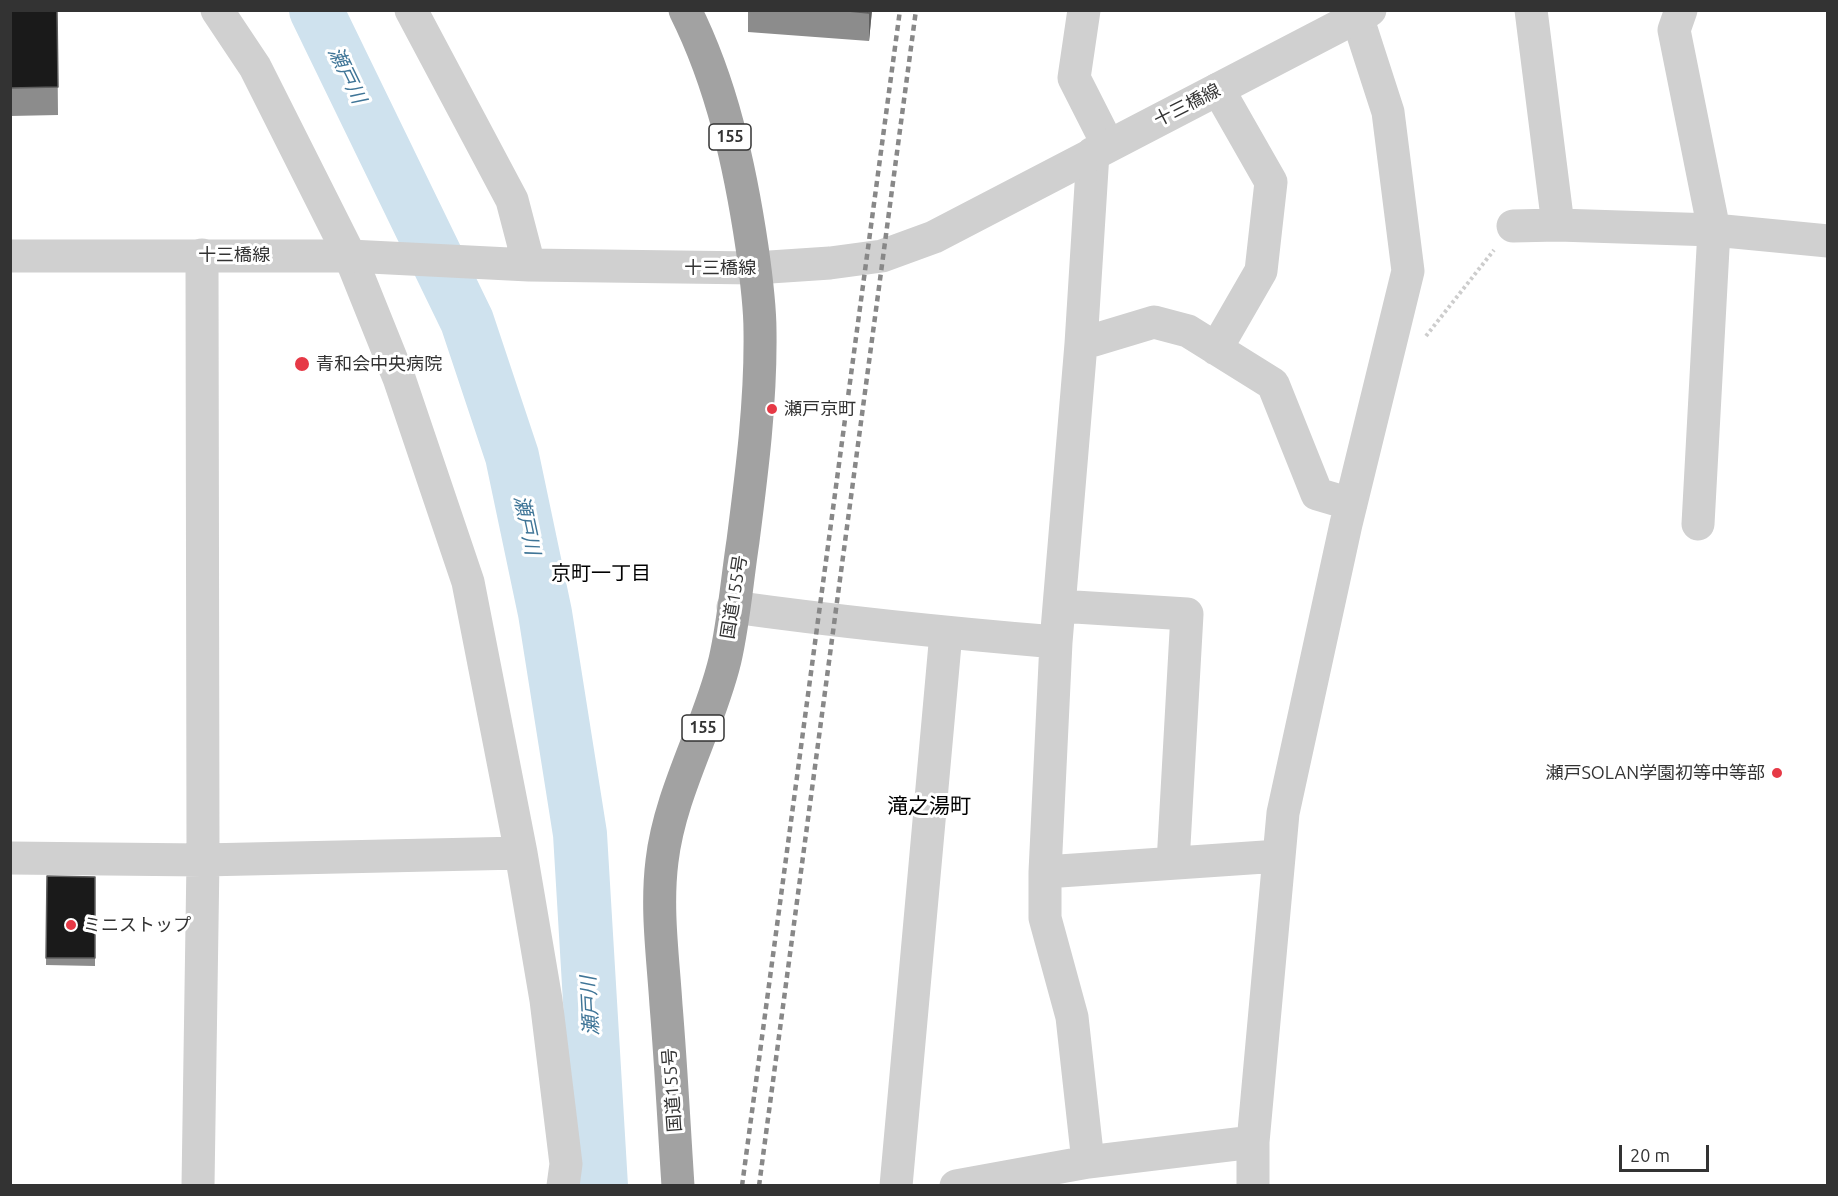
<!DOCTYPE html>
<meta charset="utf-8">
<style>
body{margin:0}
#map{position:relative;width:1838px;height:1196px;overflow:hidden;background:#fff;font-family:Ubuntu,sans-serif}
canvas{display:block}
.frame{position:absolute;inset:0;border:12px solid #333;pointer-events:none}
.scale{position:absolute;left:1619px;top:1145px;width:90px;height:27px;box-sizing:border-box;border:3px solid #333;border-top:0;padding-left:8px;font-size:18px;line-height:21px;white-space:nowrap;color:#333;-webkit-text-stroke:4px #fff;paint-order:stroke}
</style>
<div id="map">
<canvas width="1838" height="1196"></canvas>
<div class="frame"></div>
<div class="scale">20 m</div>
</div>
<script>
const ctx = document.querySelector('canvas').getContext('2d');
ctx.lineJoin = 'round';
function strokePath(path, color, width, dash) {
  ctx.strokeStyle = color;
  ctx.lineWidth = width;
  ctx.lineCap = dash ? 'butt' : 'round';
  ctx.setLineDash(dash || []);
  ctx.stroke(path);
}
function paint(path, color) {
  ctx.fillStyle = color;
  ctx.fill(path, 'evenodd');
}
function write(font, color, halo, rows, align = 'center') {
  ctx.font = font + ' Ubuntu,"Noto Sans JP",sans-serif';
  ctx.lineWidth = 6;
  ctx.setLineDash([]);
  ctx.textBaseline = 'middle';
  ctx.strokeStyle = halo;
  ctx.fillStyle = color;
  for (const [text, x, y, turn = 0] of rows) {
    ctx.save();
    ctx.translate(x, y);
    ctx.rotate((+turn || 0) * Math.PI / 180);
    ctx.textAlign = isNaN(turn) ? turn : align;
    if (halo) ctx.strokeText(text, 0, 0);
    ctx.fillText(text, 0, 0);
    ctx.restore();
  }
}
strokePath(new Path2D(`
 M316,10L467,321L512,456L545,613L580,834L601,1186`), '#cfe2ee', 54);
strokePath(new Path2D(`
 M1426,336L1494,250`), '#cdcdcd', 4, [3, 3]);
strokePath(new Path2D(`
 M217,10L255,67L350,256L399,378L468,582L521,853L546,1000L566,1164L563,1186
 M1084,10L1074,78L1108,145
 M1531,10L1558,225L1714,230L1828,241
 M1681,10L1674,30L1714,230L1698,524
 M1513,226L1558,225
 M1081,344L1154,322L1188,331L1273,384L1317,494L1351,504
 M1216,349L1261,271L1271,182L1218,89
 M1059,606L1187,614L1173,863
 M733,607C841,622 948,633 1056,642
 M10,858L203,860L521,853
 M1045,872L1279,856
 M1088,1162L1072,1017L1045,918V872L1056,642L1081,344L1093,153
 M198,1186L203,860L202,255
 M896,1186L946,633
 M956,1186L1088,1162L1253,1142
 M1253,1186V1142L1283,813L1346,524L1408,271L1388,112L1355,10`), '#d0d0d0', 33);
strokePath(new Path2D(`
 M411,10L512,200L529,265
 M10,256H350L529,265L755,268L830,263L882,256L934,237L1370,10`), '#d0d0d0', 33);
strokePath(new Path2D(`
 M678,1186C674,1125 671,1065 666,1005C663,957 656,909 662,861C670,792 709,727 725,660C734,621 737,580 743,541C752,471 761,401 760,331C760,303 756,275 752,247C740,166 722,84 685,10`), '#a2a2a2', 33);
strokePath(new Path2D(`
 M742,1186L900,10
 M759,1186L916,10`), '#888', 4.5, [6, 4.5]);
paint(new Path2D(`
 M10,10H57L58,115L10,116Z
 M748,10H872L869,41L748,32Z
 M47,876L95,877V966L46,965Z`), '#8c8c8c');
paint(new Path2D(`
 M869,10H872L869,41Z`), '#5f5f5f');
const building = new Path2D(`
 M10,10H57L58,87L10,88Z
 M837,10H869V13Z
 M47,876L95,877V958H46Z`);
paint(building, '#1a1a1a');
strokePath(building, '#5f5f5f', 1.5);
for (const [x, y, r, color] of [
 [302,364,8,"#e63946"],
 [772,409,6,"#e63946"],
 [1777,773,6,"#e63946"],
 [71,925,6,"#e63946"]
]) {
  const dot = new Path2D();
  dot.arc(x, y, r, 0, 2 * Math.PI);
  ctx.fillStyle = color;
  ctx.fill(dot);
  strokePath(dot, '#fff', 2);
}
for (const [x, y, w] of [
 [730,137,42],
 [703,728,42]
]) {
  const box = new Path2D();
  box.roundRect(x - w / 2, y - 13, w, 26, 4.5);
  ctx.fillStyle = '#fff';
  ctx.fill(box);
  strokePath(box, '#333', 1.5);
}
write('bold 16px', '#333', null, [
 ["155",730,137],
 ["155",703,728]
]);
write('18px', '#333', '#fff', [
 ["十三橋線",1187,105,-27],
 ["十三橋線",234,255],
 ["十三橋線",720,268],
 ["国道155号",734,597,-81],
 ["国道155号",672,1090,-94]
]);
write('18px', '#333', '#fff', [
 ["青和会中央病院",316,364],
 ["瀬戸京町",784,409],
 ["瀬戸SOLAN学園初等中等部",1765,773,"right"],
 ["ミニストップ",83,925]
], 'left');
write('italic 20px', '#3f7597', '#fff', [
 ["瀬戸川",347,75,64],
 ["瀬戸川",527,525,78],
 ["瀬戸川",590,1006,-93]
]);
write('20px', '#000', '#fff', [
 ["京町一丁目",601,573]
]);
write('21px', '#000', '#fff', [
 ["滝之湯町",929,806]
]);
</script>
